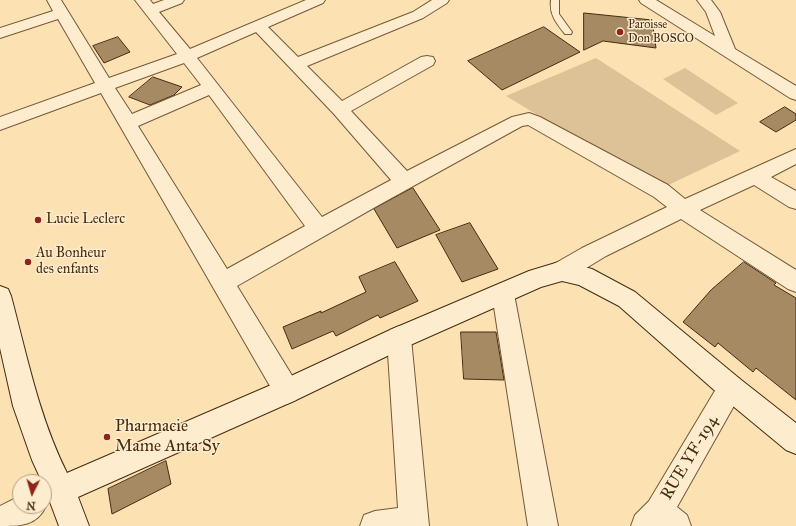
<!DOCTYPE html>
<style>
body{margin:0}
#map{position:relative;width:796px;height:526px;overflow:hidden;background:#fce1b3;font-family:"IM FELL Great Primer",serif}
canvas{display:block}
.north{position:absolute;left:12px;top:474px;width:40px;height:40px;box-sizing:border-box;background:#fdecce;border:1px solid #b49f81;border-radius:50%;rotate:185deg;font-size:11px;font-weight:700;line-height:16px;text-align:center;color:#462b0e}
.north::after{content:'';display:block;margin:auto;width:14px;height:18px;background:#8f2418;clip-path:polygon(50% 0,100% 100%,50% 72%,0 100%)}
</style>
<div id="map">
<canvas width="796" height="526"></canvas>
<div class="north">N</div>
</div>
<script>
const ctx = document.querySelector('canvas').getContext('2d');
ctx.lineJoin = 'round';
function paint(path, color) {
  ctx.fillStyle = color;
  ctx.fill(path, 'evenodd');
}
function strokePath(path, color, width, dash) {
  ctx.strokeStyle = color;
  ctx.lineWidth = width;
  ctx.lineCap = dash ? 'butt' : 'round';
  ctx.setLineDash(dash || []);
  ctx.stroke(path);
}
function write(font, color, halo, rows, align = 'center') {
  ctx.font = font + ' "IM FELL Great Primer",serif';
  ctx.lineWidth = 3;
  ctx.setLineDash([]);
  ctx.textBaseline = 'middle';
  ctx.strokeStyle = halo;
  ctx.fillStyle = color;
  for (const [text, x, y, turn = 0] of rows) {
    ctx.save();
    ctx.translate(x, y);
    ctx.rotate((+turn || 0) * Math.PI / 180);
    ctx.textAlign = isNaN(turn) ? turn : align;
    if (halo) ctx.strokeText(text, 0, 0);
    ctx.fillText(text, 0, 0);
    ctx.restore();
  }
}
paint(new Path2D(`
 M596,58L740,151L660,189L506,96Z
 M685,68L738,103L716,115L663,79Z`), '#ddc297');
const building = new Path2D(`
 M584,13L652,20L656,48L603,41L584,50Z
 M544,27L580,52L502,90L468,61Z
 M118,37L130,52L104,63L93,46Z
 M153,77L182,87L174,95L150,105L129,97Z
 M785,107L796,114V120L776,132L760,122Z
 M413,188L440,230L397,248L374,209Z
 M470,223L498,269L462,282L436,235Z
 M395,262L418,301L380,318L378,315L336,336L333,331L292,349L283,327L321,311V313L366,292L359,277Z
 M744,262L776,283L774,285L796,298V400L756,368L753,372L718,343L715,347L683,322L711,290Z
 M461,332H496L504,380L464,379Z
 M166,461L171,484L112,514L108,489Z`);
paint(building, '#a58a64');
strokePath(building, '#462b0e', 1);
const lane = new Path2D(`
 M551,0H559V14L572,32L571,34H565C556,23 549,14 551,0Z`);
const street = new Path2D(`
 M47,0H61L109,78L177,54L135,0H150L153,4L164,0H184L182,3L159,12L190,49L306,0H325L323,3L268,27L298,57L413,12L432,0H449L447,3L423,18L307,66L342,101L421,57L427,56L433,57L435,61L433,65L351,111L407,171L512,117L529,113L540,117L668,185L685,199L796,149V164L771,177L796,191V209L789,207L754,185L700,210L796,270V292L788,289L681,219L606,256L570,278L562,281L554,278L551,271L554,264L582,248L667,207L654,197L528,125L522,126L377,206L237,286L296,382L300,391L296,400L287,404L278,400L101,93L0,130V117L95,83L58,19L0,38V28L53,11ZM256,32L334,114L391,180L322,217L197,58ZM184,63L201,85L132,114L115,88ZM209,95L305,226L227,269L138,126Z
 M639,0H656L715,36L706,12L697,0H711L720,12L735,49L796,86V100L790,98L641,3Z
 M503,284L511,287L514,294L558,526H528L492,294L495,287Z
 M399,326L408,330L411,338L429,526H360L364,515L375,511L398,508L387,338L390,330Z
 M731,375L740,379L744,388L677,507L687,515L691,526H631L635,515L649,501L722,379Z
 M20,496V506H44V502L46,506C37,526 20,526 0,526V506Z`);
const secondary = new Path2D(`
 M562,261L592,269L635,292L740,379L796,423V454L786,450L722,397L619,306L579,285L562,281L541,287L408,346L296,400L78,497L89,526H59L44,486V482H42L32,460L13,406L0,348V286L8,289L11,296C27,356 39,417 67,473L278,382L390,330L529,271Z`);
strokePath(lane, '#745837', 2);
strokePath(street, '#745837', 2);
strokePath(secondary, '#462b0e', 2);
paint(lane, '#fdecce');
paint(street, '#fdecce');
paint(secondary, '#fdecce');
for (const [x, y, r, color] of [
 [620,32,4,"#8f2418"],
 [38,220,4,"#8f2418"],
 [28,262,4,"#8f2418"],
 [107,437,4,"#8f2418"]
]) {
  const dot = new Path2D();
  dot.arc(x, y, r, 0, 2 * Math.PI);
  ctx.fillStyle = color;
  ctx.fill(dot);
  strokePath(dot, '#fdecce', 1.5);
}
write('12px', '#462b0e', '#fdecce', [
 ["Paroisse",628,25],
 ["Don BOSCO",628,39]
], 'left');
write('14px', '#462b0e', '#fdecce', [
 ["Lucie Leclerc",46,220],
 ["Au Bonheur",36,254],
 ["des enfants",36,270]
], 'left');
write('17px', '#462b0e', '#fdecce', [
 ["Pharmacie",115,427],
 ["Mame Anta Sy",115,447]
], 'left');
write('17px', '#462b0e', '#fdecce', [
 ["RUE YF-194",690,458,-59]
]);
</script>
